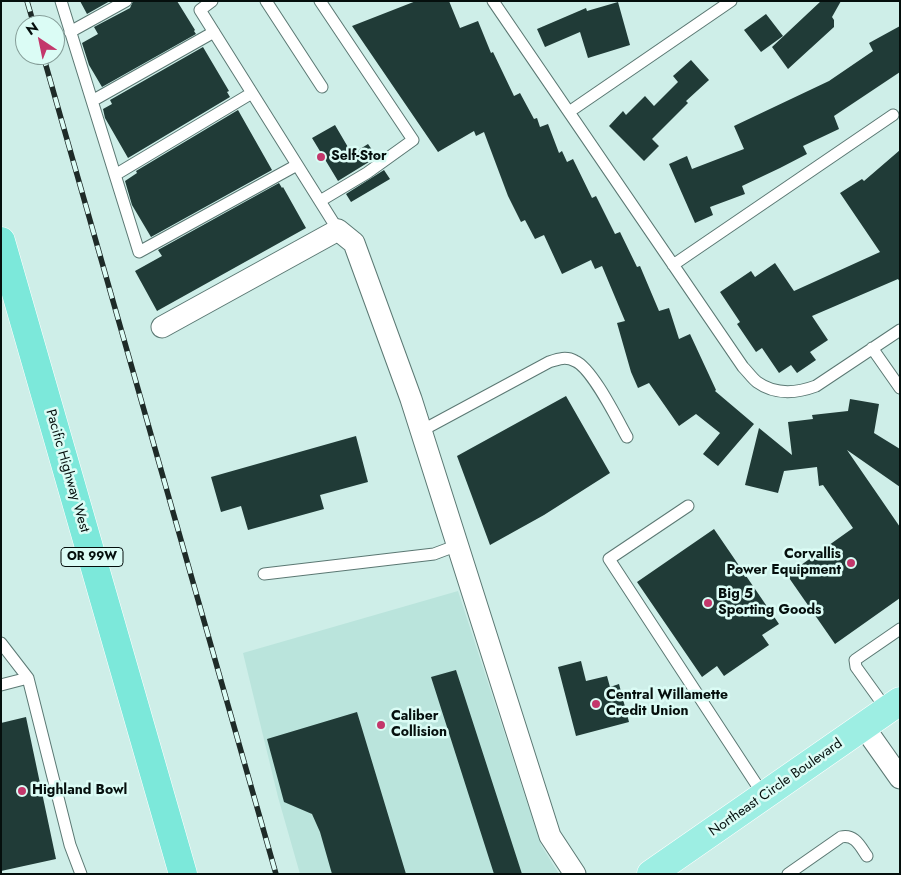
<!DOCTYPE html>
<style>
body{margin:0}
#map{position:relative;width:901px;height:875px;overflow:hidden;background:#ceeee8;font-family:Jost,sans-serif}
canvas{display:block}
.frame{position:absolute;inset:0;border:2px solid #050f0d;pointer-events:none}
.north{position:absolute;left:15px;top:15px;width:50px;height:50px;box-sizing:border-box;background:#dbfcf5;border:1px solid #859d98;border-radius:50%;rotate:326deg;font-size:14px;font-weight:700;line-height:20px;text-align:center;color:#050f0d}
.north::after{content:'';display:block;margin:auto;width:18px;height:22px;background:#c3376b;clip-path:polygon(50% 0,100% 100%,50% 72%,0 100%)}
</style>
<div id="map">
<canvas width="901" height="875"></canvas>
<div class="frame"></div>
<div class="north">N</div>
</div>
<script>
const ctx = document.querySelector('canvas').getContext('2d');
ctx.lineJoin = 'round';
function paint(path, color) {
  ctx.fillStyle = color;
  ctx.fill(path, 'evenodd');
}
function strokePath(path, color, width, dash) {
  ctx.strokeStyle = color;
  ctx.lineWidth = width;
  ctx.lineCap = dash ? 'butt' : 'round';
  ctx.setLineDash(dash || []);
  ctx.stroke(path);
}
function write(font, color, halo, rows, align = 'center') {
  ctx.font = font + ' Jost,sans-serif';
  ctx.lineWidth = 5;
  ctx.setLineDash([]);
  ctx.textBaseline = 'middle';
  ctx.strokeStyle = halo;
  ctx.fillStyle = color;
  for (const [text, x, y, turn = 0] of rows) {
    ctx.save();
    ctx.translate(x, y);
    ctx.rotate((+turn || 0) * Math.PI / 180);
    ctx.textAlign = isNaN(turn) ? turn : align;
    if (halo) ctx.strokeText(text, 0, 0);
    ctx.fillText(text, 0, 0);
    ctx.restore();
  }
}
paint(new Path2D(`
 M458,591L541,845L559,874H300L278,797L243,653Z`), '#bae4dc');
paint(new Path2D(`
 M80,1H110L87,14Z
 M133,1H177L195,30L194,31L196,34L102,87L89,65L82,43L98,34L94,27L130,8Z
 M416,1H449L460,28L478,21L491,53L493,52L514,96L520,93L534,119L537,118L540,127L548,124L559,153L562,151L567,162L573,159L592,198L596,196L615,234L620,232L637,267L640,266L659,311L669,308L679,339L690,334L716,390L715,391L754,424L718,466L703,454L720,433L696,414L679,426L649,383L638,388L631,372L617,323L625,321L602,266L595,269L591,260L562,274L544,235L535,239L525,220L521,222L508,196L484,132L476,136L474,131L438,152L352,26Z
 M821,1H841L832,17L834,20V27L788,69L772,47Z
 M618,2L630,45L588,58L580,32L545,47L537,29L586,8L587,11Z
 M766,14L783,36L761,52L744,30Z
 M900,26V72L834,116L839,129L803,146L807,154L780,168L742,186L745,194L710,207L713,215L695,223L669,164L687,156L692,169L744,149L734,126L829,81L873,51L869,43Z
 M203,47L229,91L227,92L230,97L128,158L105,118L103,109L112,104L110,100Z
 M691,60L709,80L686,101L688,103L652,139L659,146L644,161L609,126L623,111L626,115L645,96L654,106L678,82L673,76Z
 M238,110L272,170L151,237L132,205L125,181L137,173L136,171Z
 M335,125L352,154L368,144L377,157L338,181L312,138Z
 M900,150V282L898,279L812,316L828,340L810,352L816,360L797,373L791,365L779,373L762,348L756,352L737,324L740,322L720,292L751,271L755,277L775,263L794,291L880,252L840,193L862,179L864,181Z
 M384,170L390,179L351,202L346,194Z
 M279,183L282,188L283,187L306,228L157,311L135,271L162,256L158,250Z
 M566,396L610,473L544,515L490,545L457,456Z
 M850,399L879,404L874,433L900,449V487L847,450L900,527V598L835,644L787,575L853,528L823,485L819,486L817,467L784,471L778,493L745,485L759,428L792,455L788,422L813,419L812,415L848,411Z
 M356,436L368,482L320,495L324,509L248,530L241,506L221,512L211,477Z
 M714,529L779,624L762,635L769,645L724,676L717,666L702,677L637,582Z
 M581,661L586,681L607,676L610,687L619,684L629,722L576,736L558,667Z
 M456,670L522,874H494L431,677Z
 M357,712L406,874H332L320,832L312,814L284,802L267,739Z
 M26,717L56,859L1,871V723Z`), '#203b37');
const service = new Path2D(`
 M61,1L139,252L297,165
 M212,1L200,10L338,230
 M266,1L322,87
 M493,1L743,367C748,372 752,378 757,382C775,395 797,393 816,386L900,330
 M70,32L126,1
 M92,101L214,32
 M569,112L731,1
 M115,175L252,93
 M320,201L367,173L413,140L320,1
 M673,265L893,115
 M872,348L900,388
 M421,431L549,362C558,359 566,356 575,361C592,368 617,419 627,437
 M688,506L609,559L764,796
 M264,574L434,554L458,545
 M1,643L28,678
 M1,685L28,678L70,845L81,874
 M887,710L856,667L855,660L900,629
 M788,874L841,837C855,834 860,846 867,856`);
const minor = new Path2D(`
 M162,327L338,230L354,243L411,399L550,836L575,874
 M864,727L900,778`);
const primary = new Path2D(`
 M651,874L900,701`);
const trunk = new Path2D(`
 M1,241L183,874`);
strokePath(service, '#5b7873', 13);
strokePath(minor, '#5b7873', 23);
strokePath(primary, '#fff', 29);
strokePath(trunk, '#fff', 29);
strokePath(service, '#fff', 11);
strokePath(minor, '#fff', 21);
strokePath(primary, '#9deee3', 28);
strokePath(trunk, '#7ce8da', 28);
const rail = new Path2D(`
 M27,1L34,25
 M43,55L276,874`);
strokePath(rail, '#1e2b28', 5.5);
strokePath(rail, '#dbfcf5', 4, [11]);
for (const [x, y, r, color] of [
 [321,157,5,"#c3376b"],
 [851,563,5,"#c3376b"],
 [708,603,5,"#c3376b"],
 [596,704,5,"#c3376b"],
 [381,725,5,"#c3376b"],
 [22,791,5,"#c3376b"]
]) {
  const dot = new Path2D();
  dot.arc(x, y, r, 0, 2 * Math.PI);
  ctx.fillStyle = color;
  ctx.fill(dot);
  strokePath(dot, '#dbfcf5', 2);
}
for (const [x, y, w] of [
 [92,557,62]
]) {
  const box = new Path2D();
  box.roundRect(x - w / 2, y - 9.5, w, 19, 4);
  ctx.fillStyle = '#dbfcf5';
  ctx.fill(box);
  strokePath(box, '#050f0d', 1);
}
write('bold 12px', '#050f0d', null, [
 ["OR 99W",92,557]
]);
write('bold 14px', '#050f0d', '#dbfcf5', [
 ["Self-Stor",331,157],
 ["Corvallis",841,555,"right"],
 ["Power Equipment",841,571,"right"],
 ["Big 5",718,595],
 ["Sporting Goods",718,611],
 ["Central Willamette",606,696],
 ["Credit Union",606,712],
 ["Caliber",391,717],
 ["Collision",391,733],
 ["Highland Bowl",32,791]
], 'left');
write('14px', '#050f0d', '#dbfcf5', [
 ["Pacific Highway West",67,471,74],
 ["Northeast Circle Boulevard",776,788,-35]
]);
</script>
